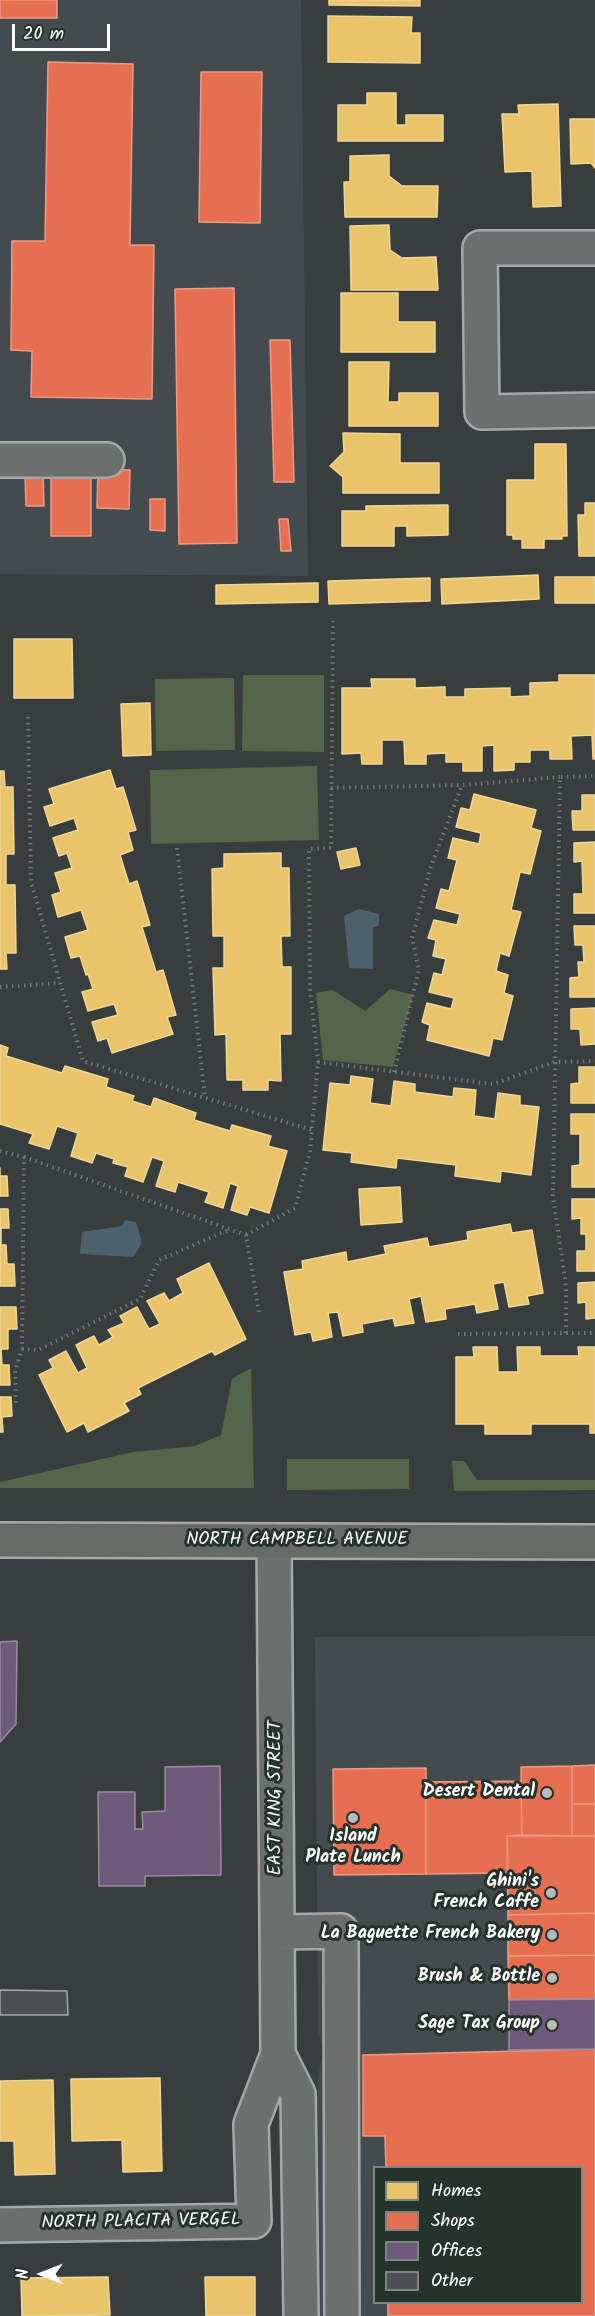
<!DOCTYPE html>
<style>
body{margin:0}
#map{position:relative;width:595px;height:2316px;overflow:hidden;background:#383d3d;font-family:Kalam,sans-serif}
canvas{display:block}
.legend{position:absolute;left:373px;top:2166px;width:210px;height:138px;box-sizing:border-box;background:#26332d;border:2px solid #7d8581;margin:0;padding:8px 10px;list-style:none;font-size:18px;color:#fff}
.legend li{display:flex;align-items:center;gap:12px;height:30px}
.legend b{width:30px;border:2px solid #7d8581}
.north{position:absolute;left:12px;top:2244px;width:60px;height:60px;-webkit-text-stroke:4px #26332d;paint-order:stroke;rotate:270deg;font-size:16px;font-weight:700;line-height:24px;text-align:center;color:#fff}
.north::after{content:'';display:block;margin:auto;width:21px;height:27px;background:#fff;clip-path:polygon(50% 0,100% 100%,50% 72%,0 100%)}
.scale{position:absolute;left:12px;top:24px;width:98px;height:27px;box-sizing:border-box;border:3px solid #fff;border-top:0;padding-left:8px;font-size:18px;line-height:21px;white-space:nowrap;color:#fff;-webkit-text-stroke:4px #26332d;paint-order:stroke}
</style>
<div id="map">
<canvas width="595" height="2316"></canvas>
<ul class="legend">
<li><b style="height:16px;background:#e9c46a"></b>Homes</li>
<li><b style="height:16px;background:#e76f51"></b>Shops</li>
<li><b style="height:16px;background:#6d597a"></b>Offices</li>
<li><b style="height:16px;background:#4e5053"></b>Other</li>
</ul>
<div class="north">N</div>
<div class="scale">20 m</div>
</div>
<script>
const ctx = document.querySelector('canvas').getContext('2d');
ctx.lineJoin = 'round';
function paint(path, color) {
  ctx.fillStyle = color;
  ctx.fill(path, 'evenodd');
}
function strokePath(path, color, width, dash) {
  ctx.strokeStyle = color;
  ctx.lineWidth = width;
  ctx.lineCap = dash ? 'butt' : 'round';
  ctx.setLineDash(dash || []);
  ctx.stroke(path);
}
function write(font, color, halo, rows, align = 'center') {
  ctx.font = font + ' Kalam,sans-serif';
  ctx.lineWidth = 6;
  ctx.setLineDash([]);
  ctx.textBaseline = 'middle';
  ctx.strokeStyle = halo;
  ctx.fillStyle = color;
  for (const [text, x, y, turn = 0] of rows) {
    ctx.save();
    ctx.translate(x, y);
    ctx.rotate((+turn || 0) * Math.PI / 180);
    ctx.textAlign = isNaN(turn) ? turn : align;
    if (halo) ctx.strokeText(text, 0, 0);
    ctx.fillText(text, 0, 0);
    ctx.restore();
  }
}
paint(new Path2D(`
 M0,0H301L308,576L0,574Z
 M595,1636V2316H317L314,2159L318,2077L323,2052L318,2028L315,1637ZM374,2168H582V2302H374Z`), '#444b4e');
paint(new Path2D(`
 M243,675H324V752L242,751Z
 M234,678L235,750L156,751L155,679Z
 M317,766L319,840L151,844L150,770Z
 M390,989L413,995L393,1067L323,1060L316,993L333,990L365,1011Z
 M251,1368L254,1488H0V1482L133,1452L195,1446L221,1435L232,1379Z
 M287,1459H409V1489L287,1490Z
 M452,1461H464L477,1480H595V1490L454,1491Z`), '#55654b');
paint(new Path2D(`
 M359,909L379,914V925L373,928V969L349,968L344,916Z
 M125,1220L136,1222L142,1242L134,1257L80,1254L82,1232L122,1226Z`), '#4b616c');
const homes = new Path2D(`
 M329,0H420V6L329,5Z
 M328,16L412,17L411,33H420V63L328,62Z
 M367,93H396V125H406V115H443V141H338V105H367Z
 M558,104L561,206L533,207L532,171L505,172L502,114H519L518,105Z
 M570,119H595V168L591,163L571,164Z
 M389,155V176L402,186H438L437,217H345L344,182H350V156Z
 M389,225L390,250L402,258L436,257L438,290H351L350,226Z
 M341,293H398V322H435V352H341Z
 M349,362H389L388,402H399V393H438V426H349Z
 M343,433L400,434V463H439V493H343V477L330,466L344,452Z
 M535,444H566L567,536H562V539H544V548H522V539H513V535H507V480H535Z
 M585,503H595V556H579L578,515H585Z
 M448,505V535L407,536V526H394V546H342V511H366V506Z
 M538,575L539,599L442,604L441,579Z
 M555,577H595V603H555Z
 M430,578V601L329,604L328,581Z
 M318,583V602L216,604V585Z
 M14,639H72L73,698H14Z
 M559,675H595V759H593L592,735L571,736L572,759H550V750H530V762H514V770L494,771V745L482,746V771H463V762H446V753L426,754V764H405L404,740H382V764H362L361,753L342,754V688H372L371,679H415V688L445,687V697H465V689L510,688V697L530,696V683L559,682Z
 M150,703L151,755L123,756L121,704Z
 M110,770L116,789L123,787L136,830L128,832L133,850L120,855L129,884L137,881L150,925L142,927L156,972L163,970L176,1015L167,1017L173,1034L112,1053L107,1038L98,1041L92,1022L118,1015L114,1004L88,1011L82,992L93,989L88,974L86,975L80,956L71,958L65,937L88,930L81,910L58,917L52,895L61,892L55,873L72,868L67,853L59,856L53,838L78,830L74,818L50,826L44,807L54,804L49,789Z
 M0,771H4L5,787H13L14,854H6V885H15L16,953H6L7,969H0Z
 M474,794L536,810L531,828L541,831L530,874L520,872L511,910L521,912L509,956L500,953L496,971L508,975L504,993L513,996L502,1040L493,1038L489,1056L427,1040L430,1025L422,1022L427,1003L451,1009L454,998L429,992L434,973L442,975L446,959L433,956L436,940L428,938L434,920L457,925L460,914L436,908L441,889L449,891L457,860L448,858L453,838L479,844L481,833L456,827L461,808L470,810Z
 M582,795H595V830H573L572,811H582Z
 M595,842V913H574V894H583L582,861L574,862V843Z
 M356,848L360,865L341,869L337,852Z
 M281,853V868H289L290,936H281L282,967H291V1034H280L281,1081L268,1080V1090H243V1080H227L226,1034L215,1035L213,968H224V936H213L212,869L224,868V854Z
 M574,926H595V997H570V978L579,977L578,962H584L583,945H575Z
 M595,1008V1044L581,1045L580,1029H571V1009Z
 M0,1045L8,1048L6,1056L62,1073L65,1066L108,1079L106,1087L134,1096L132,1101L151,1107L154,1098L196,1113L194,1120L230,1131L232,1125L271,1136L268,1146L287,1151L269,1213L250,1207L247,1215L231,1210L238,1186L230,1183L223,1208L205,1202L209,1192L178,1182L175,1192L156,1186L164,1161L152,1157L143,1182L125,1176L128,1167L113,1163L114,1159L96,1153L92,1163L71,1156L78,1133L57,1126L49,1149L29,1143L33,1134L0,1124Z
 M579,1067H595V1103H571V1084L579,1083Z
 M351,1076L373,1079L370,1103L391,1106L394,1081L415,1084V1092L453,1097L454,1088L476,1090L474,1116L495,1119L498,1093L520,1096V1105L539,1107L531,1175L501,1171L500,1182L455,1176L456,1165L397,1158L396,1168L351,1162L352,1153L323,1150L330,1083L350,1085Z
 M571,1114H595V1187H572V1166L580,1165V1134H571Z
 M0,1168V1176H7L8,1196H0Z
 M400,1187L402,1222L361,1225L359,1189Z
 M572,1199H595V1271H577V1251H586V1234H581V1218L572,1219Z
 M0,1209H8L9,1228H1V1245H6L7,1264H14L15,1286H0Z
 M510,1224L512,1233L532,1230L543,1293L527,1296L529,1304L509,1307L504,1282L493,1284L498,1309L477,1313L475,1304L445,1309L446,1319L426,1322L421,1296L409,1299L414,1323L395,1326L393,1318L362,1324L363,1332L343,1336L338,1312L328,1313L332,1337L313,1341L311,1332L295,1335L284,1272L303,1269L302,1261L346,1252L347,1262L386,1254L384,1246L427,1238L429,1247L468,1240L467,1232Z
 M209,1263L246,1339L215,1355L212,1351L138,1388L141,1394L124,1403L129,1411L88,1432L84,1423L67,1432L39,1375L53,1368L49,1360L66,1351L78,1373L87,1368L76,1345L94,1336L99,1345L113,1337L108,1330L124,1323L120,1316L137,1307L149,1329L160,1324L147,1301L164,1293L169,1301L183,1293L177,1279Z
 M595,1282V1318L586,1319V1302L578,1303V1283Z
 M0,1307H16L17,1329H8V1349H1L2,1365H9L10,1385H0Z
 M473,1347H497L498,1372H518L517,1347H540V1356H579L578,1347H595V1433H590V1424H531V1434H485V1424H456V1357H474Z
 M0,1397H11L12,1416L2,1417L3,1432H0Z
 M160,2078L162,2171L123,2172L122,2140L72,2141L71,2079Z
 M53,2080L55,2174L15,2175L14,2141H0V2081Z
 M108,2277L110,2315L22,2316L21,2278Z
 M205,2277H255V2316H206Z`);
paint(homes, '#e9c46a');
strokePath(homes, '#f0d697', 1.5);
const shops = new Path2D(`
 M0,0H57V18H0Z
 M48,62L133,64L130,245H154L152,399L31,397L32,351L11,350L12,241H45Z
 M201,72H262L260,223L199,222Z
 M234,288L237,543L179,544L175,289Z
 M270,340H290L294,482H274Z
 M98,469L130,470L129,509L97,508Z
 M25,471H43L44,506H26Z
 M51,472H91V536H51Z
 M150,499H165V531L150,530Z
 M279,519H288L291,551H281Z
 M595,1765V1804H572V1766Z
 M572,1766V1836L522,1835L521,1767Z
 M426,1768V1874L334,1875L333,1769Z
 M521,1781L522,1835L507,1836L508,1873L426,1874V1782Z
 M572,1804H595V1836H572Z
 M507,1836H595V1913L508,1915Z
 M595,1913V1955L508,1956V1915Z
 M595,1955V1999L509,2000L508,1956Z
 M595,2049V2316H388V2302H582V2168H386L385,2136H363V2055Z`);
paint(shops, '#e76f51');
strokePath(shops, '#ee9a85', 1.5);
const offices = new Path2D(`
 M17,1641L16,1724L0,1742V1642Z
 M220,1766L221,1875L145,1876V1886H99L98,1792H135V1829H143L142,1812L165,1811V1767Z
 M595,1999V2049L509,2050V2000Z`);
paint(offices, '#6d597a');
strokePath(offices, '#998ba2', 1.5);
const building = new Path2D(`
 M0,1990L67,1991L68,2015H0Z`);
paint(building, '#4e5053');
strokePath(building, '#a5a8a8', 1.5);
const minor = new Path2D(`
 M595,248H480L482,412L595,410
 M0,460H107
 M278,1932L341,1931L342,2316
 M278,2054L298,2094L301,2316
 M0,2225L254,2221L251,2124L278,2054L274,1541`);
const major = new Path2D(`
 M0,1540L595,1542`);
strokePath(minor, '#a5a8a8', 38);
strokePath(major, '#a5a8a8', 38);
strokePath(new Path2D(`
 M28,717L31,882L83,1061L312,1130
 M331,788L462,785
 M177,848L205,1098
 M0,987L60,983
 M318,1062L493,1084L555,1062L595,1061
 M394,1072L419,969L412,938L430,869L462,785L560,777
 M0,1151L24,1157L22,1349L15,1370L16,1406
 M24,1157L246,1235L259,1312
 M246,1235L295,1208L310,1151L318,1062L310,988L309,849L331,848L333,621
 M566,1333H595
 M458,1334L566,1333V1286L553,1197L560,777L595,776
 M22,1349L38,1350L140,1299L159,1260L228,1230`), '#757877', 4, [1.5, 4.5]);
strokePath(minor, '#6b6f6d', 33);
strokePath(major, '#686a66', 33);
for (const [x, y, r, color] of [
 [547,1793,6,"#b9bbbb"],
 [353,1818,6,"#b9bbbb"],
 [551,1893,6,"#b9bbbb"],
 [552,1935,6,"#b9bbbb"],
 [552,1978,6,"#b9bbbb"],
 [552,2025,6,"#b9bbbb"]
]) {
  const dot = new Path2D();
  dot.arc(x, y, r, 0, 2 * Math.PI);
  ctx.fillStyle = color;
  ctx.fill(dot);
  strokePath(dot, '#26332d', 2);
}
write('18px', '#fff', '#26332d', [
 ["NORTH CAMPBELL AVENUE",297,1541],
 ["EAST KING STREET",277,1798,-90],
 ["NORTH PLACITA VERGEL",141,2223,-1]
]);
write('bold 18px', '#fff', '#26332d', [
 ["Desert Dental",535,1793],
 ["Island",353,1838,"center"],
 ["Plate Lunch",353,1859,"center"],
 ["Ghini's",539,1883],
 ["French Caffe",539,1904],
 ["La Baguette French Bakery",540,1935],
 ["Brush & Bottle",540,1978],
 ["Sage Tax Group",540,2025]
], 'right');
</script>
